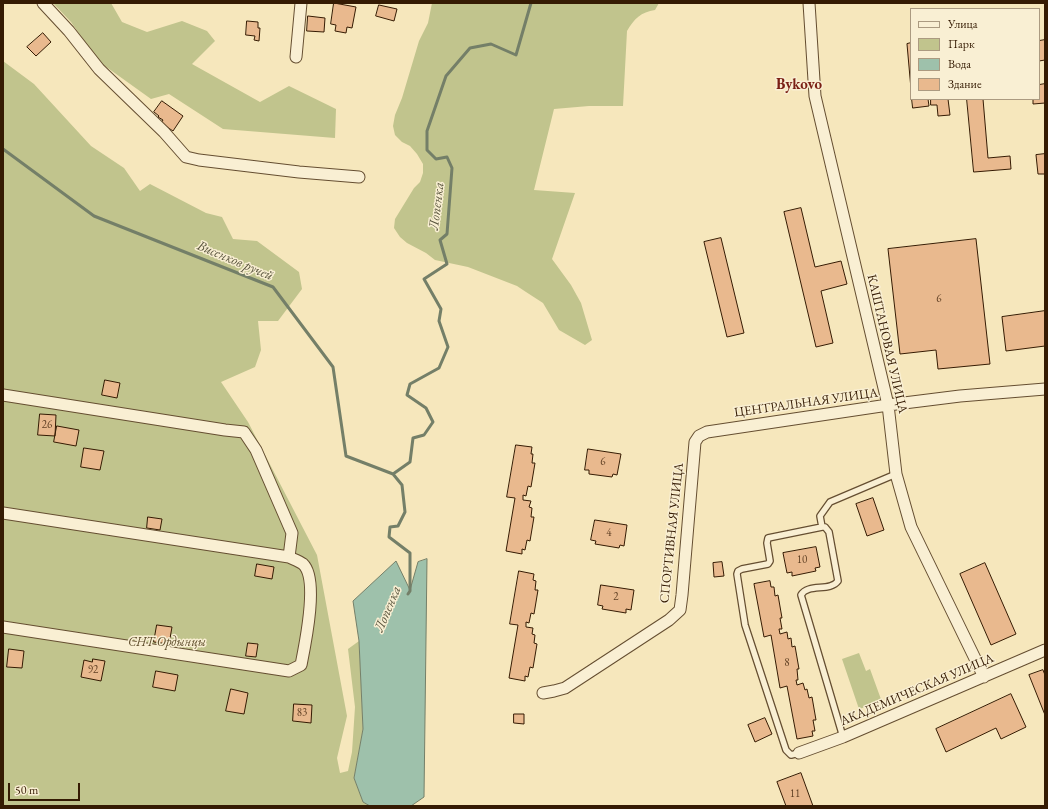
<!DOCTYPE html>
<meta charset="utf-8">
<style>
body{margin:0}
#map{position:relative;width:1048px;height:809px;overflow:hidden;background:#f6e7bc;font-family:"EB Garamond",serif}
canvas{display:block}
.frame{position:absolute;inset:0;border:4px solid #351b03;pointer-events:none}
.legend{position:absolute;left:910px;top:8px;width:130px;height:92px;box-sizing:border-box;background:#f9efd3;border:1px solid #ab9a80;margin:0;padding:5px 7px;list-style:none;font-size:12px;color:#351b03}
.legend li{display:flex;align-items:center;gap:8px;height:20px}
.legend b{width:20px;border:1px solid #ab9a80}
.scale{position:absolute;left:8px;top:783px;width:72px;height:18px;box-sizing:border-box;border:2px solid #351b03;border-top:0;padding-left:5px;font-size:12px;line-height:14px;white-space:nowrap;color:#351b03;-webkit-text-stroke:3px #f9efd3;paint-order:stroke}
</style>
<div id="map">
<canvas width="1048" height="809"></canvas>
<div class="frame"></div>
<ul class="legend">
<li><b style="height:5px;background:#f9efd3"></b>Улица</li>
<li><b style="height:11px;background:#c1c48d"></b>Парк</li>
<li><b style="height:11px;background:#9ec1ab"></b>Вода</li>
<li><b style="height:11px;background:#e9b98e"></b>Здание</li>
</ul>
<div class="scale">50 m</div>
</div>
<script>
const ctx = document.querySelector('canvas').getContext('2d');
ctx.lineJoin = 'round';
function paint(path, color) {
  ctx.fillStyle = color;
  ctx.fill(path, 'evenodd');
}
function strokePath(path, color, width, dash) {
  ctx.strokeStyle = color;
  ctx.lineWidth = width;
  ctx.lineCap = dash ? 'butt' : 'round';
  ctx.setLineDash(dash || []);
  ctx.stroke(path);
}
function write(font, color, halo, rows, align = 'center') {
  ctx.font = font + ' "EB Garamond",serif';
  ctx.lineWidth = 3;
  ctx.setLineDash([]);
  ctx.textBaseline = 'middle';
  ctx.strokeStyle = halo;
  ctx.fillStyle = color;
  for (const [text, x, y, turn = 0] of rows) {
    ctx.save();
    ctx.translate(x, y);
    ctx.rotate((+turn || 0) * Math.PI / 180);
    ctx.textAlign = isNaN(turn) ? turn : align;
    if (halo) ctx.strokeText(text, 0, 0);
    ctx.fillText(text, 0, 0);
    ctx.restore();
  }
}
paint(new Path2D(`
 M53,3H111L122,22L147,32L182,21L207,31L215,41L192,64L260,102L289,86L336,109L335,138L223,129L169,94L151,99L98,61L71,22Z
 M432,3H659L655,10C641,12 634,19 627,31L623,106H589L554,109L534,190L575,193L552,259L571,285L581,303L592,340L585,345L559,330L543,303L526,292L517,286L468,267L435,260L426,253L407,243L400,237L394,228L395,219L414,188L420,182L423,173V164L417,154L410,146L402,142L395,135L393,126L395,115L402,98L419,41L428,23Z
 M3,61L34,84L91,146L124,168L140,191L150,184L206,213L222,217L233,239L257,241L299,272L302,289L278,321H258L261,350L255,367L221,382L248,422L317,555L347,716L337,758L340,773L348,771L352,752L355,707L348,649L359,641L363,729L354,778L363,802L370,806H3Z
 M859,653L866,671L870,669L882,702L859,709L842,659Z`), '#c1c48d');
const water = new Path2D(`
 M427,559L424,797L411,806H370L363,802L354,778L363,729L359,641L353,601L396,561L410,590L418,562Z`);
paint(water, '#9ec1ab');
strokePath(water, '#747f68', 1);
strokePath(new Path2D(`
 M3,149L94,216L273,287L333,367L346,456L393,474
 M408,594L410,591V553L389,537L390,527L398,526L405,512L402,485L393,474L410,462L413,438L424,435L433,422L426,408L407,395L410,384L439,368L448,347L439,321L441,309L424,279L447,264L440,240L447,234L452,168L447,157L436,159L427,150V131L446,76L470,48L491,44L516,55L531,3`), '#747f68', 3);
const building = new Path2D(`
 M334,3L356,7L352,28L347,27L346,33L335,31L336,25L331,24Z
 M379,5L397,9L394,21L376,16Z
 M308,16L325,18L324,32L307,31Z
 M247,21L258,22V28H260L259,41L254,40L255,36L246,35Z
 M43,33L51,42L36,56L27,47Z
 M1045,40V60L1039,61V41Z
 M911,43V89L907,44Z
 M1045,84V103L1033,104V99H1039V85Z
 M912,99H928L929,106L913,108Z
 M931,99H948L950,115L938,116L937,105H931Z
 M967,99H983L988,158L1010,156L1011,169L974,172Z
 M162,101L183,116L173,131L161,123L163,120L158,117L159,116L154,112Z
 M1045,154V174H1038L1036,155Z
 M801,208L815,267L841,261L847,284L821,291L833,343L816,347L784,212Z
 M721,238L744,333L727,337L704,242Z
 M976,239L990,364L938,369L936,350L900,354L888,249Z
 M1045,311V346L1006,351L1002,317Z
 M105,380L120,383L117,398L102,395Z
 M40,414L56,415L55,436L38,435Z
 M57,426L79,430L76,446L54,442Z
 M516,445L532,447L531,454H533L532,463H535L531,487L528,486L526,496L523,495V500L531,501L529,507L532,508L531,517H534L530,541L527,540L525,550L522,549V554L506,551L515,498L507,497Z
 M84,448L104,451L100,470L81,467Z
 M588,449L621,454L617,475L613,474L612,477L589,474V470H585Z
 M873,498L884,530L867,536L856,504Z
 M148,517L162,519L160,530L147,528Z
 M595,520L627,525L624,546L620,545L619,548L595,544L596,541L591,540Z
 M816,547L820,567L815,568L816,571L792,576V572L787,573L783,553Z
 M722,562L724,576L714,577L713,563Z
 M985,563L1016,634L991,645L960,574Z
 M257,564L274,567L272,579L255,576Z
 M519,571L534,574L533,580L536,581L535,590H538L534,614L531,613L529,623L526,622V627L533,628L532,634L535,635L534,643L537,644L533,668L530,667L528,677L525,676V681L509,678L518,625L510,624Z
 M770,581L771,587H774L775,596L778,595L782,618H780L782,629H779L780,634L787,632L788,639L791,638L792,647L795,646L799,669H797L798,680H796L797,685L803,683L805,690L807,689L809,698L812,697L816,720H813L815,731H812L813,736L797,739L787,686L780,688L771,635L764,637L754,584Z
 M601,585L634,590L631,610L626,609V613L602,609L603,606L598,605Z
 M157,625L172,627L169,644L154,642Z
 M248,643L258,644L256,657L246,656Z
 M9,649L24,651L22,668L7,667Z
 M93,659L105,661L101,681L81,677L84,660L92,662Z
 M1043,670L1045,675V715L1029,675Z
 M156,671L178,675L175,691L153,687Z
 M231,689L248,693L244,714L226,711Z
 M1011,694L1026,727L1001,739L996,728L946,752L936,729Z
 M294,704L312,705L311,723L293,721Z
 M514,714H524V724L514,723Z
 M765,718L772,734L755,742L748,725Z
 M801,773L813,806H786L777,782Z`);
paint(building, '#e9b98e');
strokePath(building, '#351b03', 1);
const lane = new Path2D(`
 M822,527H825L829,532L838,581C830,592 808,583 801,595L843,737
 M799,753L791,755L786,750L745,625L737,574L738,571L742,569L768,564L770,561L767,543L768,538L822,527L820,516L830,502L896,474`);
const street = new Path2D(`
 M43,3L69,31L99,69L164,132L186,157L199,160L299,172L359,177
 M809,3L815,96L888,405L896,474L911,527L984,677
 M296,57L301,3
 M3,395L225,430L244,432L256,450L292,533L289,557C293,559 299,561 303,564C319,579 305,645 301,665L289,671L3,627
 M3,513L289,557
 M543,693L554,691L565,688L669,620L680,610L682,595L695,442L699,436L707,432L888,405L960,396L1045,389
 M799,753L843,737L1045,650`);
strokePath(lane, '#654e31', 8);
strokePath(street, '#654e31', 13);
strokePath(lane, '#f9efd3', 5.5);
strokePath(street, '#f9efd3', 11);
write('11px', '#624226', null, [
 ["6",939,299],
 ["26",47,425],
 ["6",603,462],
 ["4",609,533],
 ["10",802,560],
 ["2",616,597],
 ["8",787,663],
 ["92",93,670],
 ["83",302,713],
 ["11",795,794]
]);
write('13px', '#351b03', '#f9efd3', [
 ["КАШТАНОВАЯ УЛИЦА",887,344,77],
 ["ЦЕНТРАЛЬНАЯ УЛИЦА",806,403,-8],
 ["СПОРТИВНАЯ УЛИЦА",672,533,-84],
 ["АКАДЕМИЧЕСКАЯ УЛИЦА",917,690,-23]
]);
write('italic 13px', '#5f4e2c', '#f9efd3', [
 ["СНТ Ордынцы",167,642]
]);
write('italic 14px', '#5a553e', '#f9efd3', [
 ["Лопенка",437,206,-83],
 ["Висенков ручей",235,261,23],
 ["Лопенка",388,609,-67]
]);
write('bold 15px', '#7a1f14', '#f9efd3', [
 ["Bykovo",799,85]
]);
</script>
